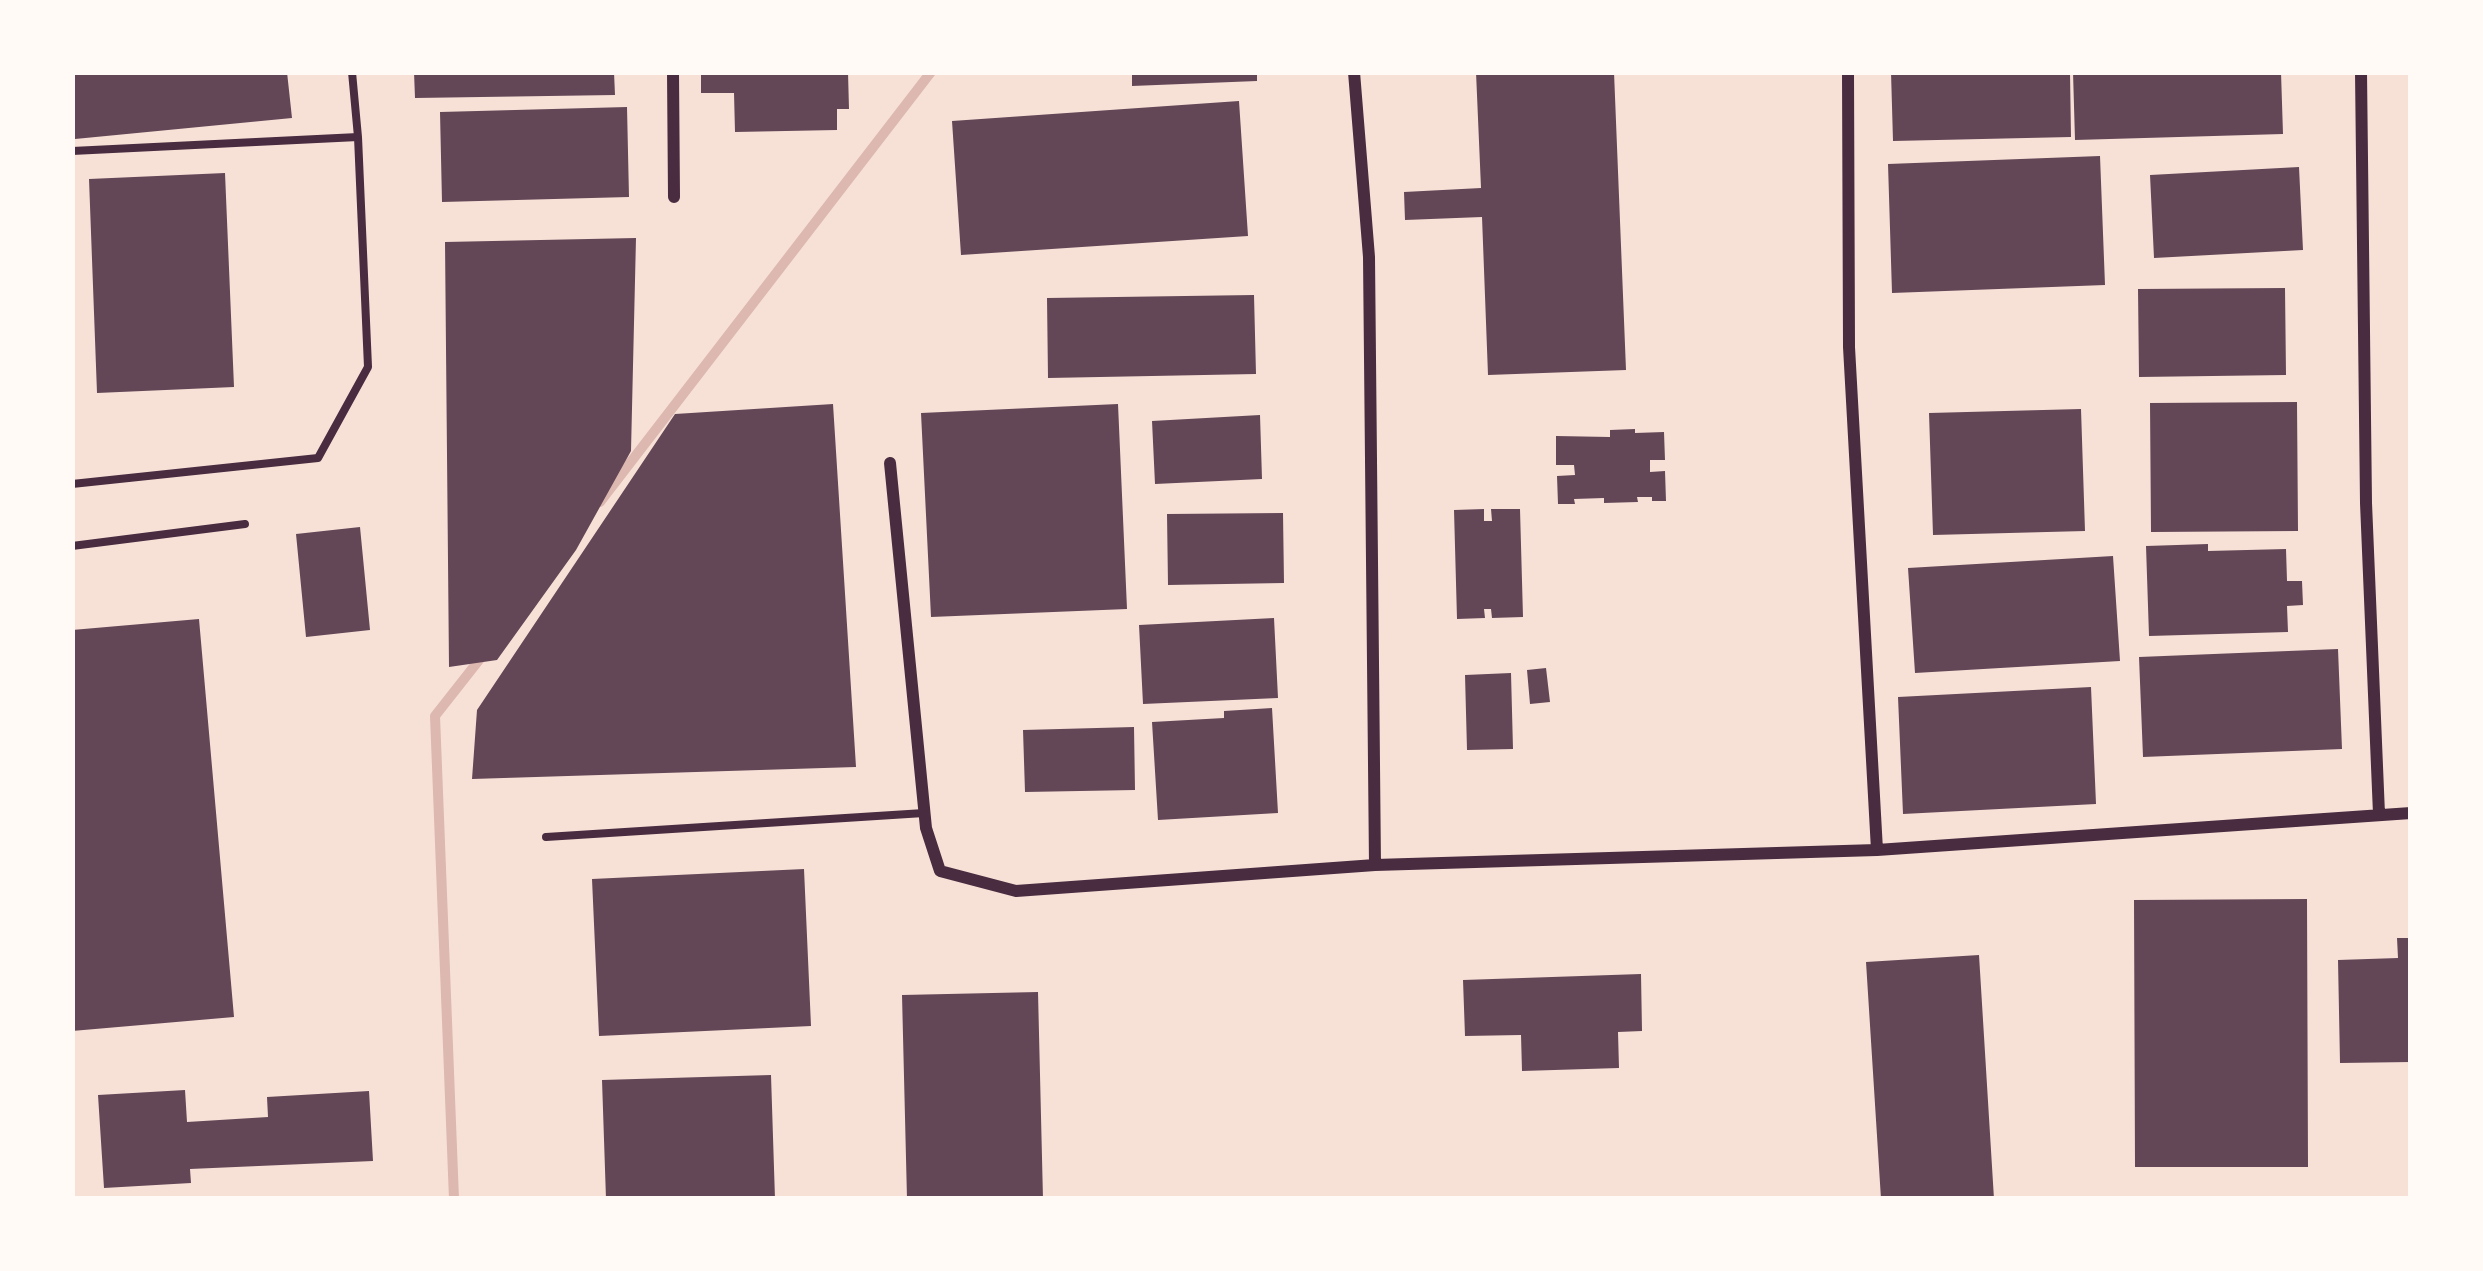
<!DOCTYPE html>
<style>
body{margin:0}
#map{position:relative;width:2483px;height:1271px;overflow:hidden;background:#f7e1d7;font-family:Jost,sans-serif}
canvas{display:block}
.frame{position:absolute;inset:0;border:75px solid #fffaf5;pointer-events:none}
</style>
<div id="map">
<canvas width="2483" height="1271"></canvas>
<div class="frame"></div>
</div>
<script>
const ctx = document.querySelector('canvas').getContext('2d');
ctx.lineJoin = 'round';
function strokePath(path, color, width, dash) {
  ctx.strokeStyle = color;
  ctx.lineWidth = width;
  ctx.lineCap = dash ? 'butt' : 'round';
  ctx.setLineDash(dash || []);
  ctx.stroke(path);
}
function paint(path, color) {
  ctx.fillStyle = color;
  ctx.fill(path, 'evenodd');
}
strokePath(new Path2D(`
 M600,502L931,72
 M454,1199L435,716L483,655`), '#dcb8b0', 10);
paint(new Path2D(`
 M72,72H287L292,118L75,139Z
 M414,72H614L615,95L415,98Z
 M701,72H848L849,109H837V130L735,132L734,93H701Z
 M1132,72H1257V81L1132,86Z
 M1476,72H1614L1626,370L1488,375L1482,217L1405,220L1404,192L1481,188Z
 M1891,72H2070L2071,137L1893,141Z
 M2073,72H2281L2283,134L2075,140Z
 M1239,101L1248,236L961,255L952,121Z
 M627,107L629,197L442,202L440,112Z
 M2100,156L2105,285L1892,293L1888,164Z
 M2299,167L2303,250L2154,258L2150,175Z
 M225,173L234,387L97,393L89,179Z
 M636,238L631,451L576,550L497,660L449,667L445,242Z
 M2285,288L2286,375L2139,377L2138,289Z
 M1254,295L1256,374L1048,378L1047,298Z
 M2297,402L2298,531L2151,532L2150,403Z
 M833,404L856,767L472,779L477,710L675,414Z
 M1118,404L1127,609L931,617L921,413Z
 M2081,409L2085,531L1933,535L1929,413Z
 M1260,415L1262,479L1155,484L1152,421Z
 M1635,429V433L1664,432L1665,460H1650V472L1665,471L1666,501H1652V497H1637L1638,502L1604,503V498L1574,499L1575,504H1558L1557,476L1575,475L1574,465H1556V436L1610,437V430Z
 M1484,509V521H1492L1491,509H1520L1523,617L1492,618L1491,609H1484L1485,618L1457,619L1454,510Z
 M1283,513L1284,583L1168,585L1167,514Z
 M360,527L370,630L306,637L296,534Z
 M2208,544V551L2286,549L2287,581H2302L2303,605L2287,606L2288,632L2149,636L2146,546Z
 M2113,556L2120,661L1915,673L1908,568Z
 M1274,618L1278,698L1143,704L1139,625Z
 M199,619L234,1017L72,1031V630Z
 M2338,649L2342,749L2143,757L2139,657Z
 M1546,668L1550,702L1530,704L1527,670Z
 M1511,673L1513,749L1467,750L1465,675Z
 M2091,687L2096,804L1903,814L1898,697Z
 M1272,708L1278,813L1158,820L1152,722L1224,718V711Z
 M1134,727L1135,790L1025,792L1023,730Z
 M804,869L811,1026L599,1036L592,879Z
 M2307,899L2308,1167H2135L2134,900Z
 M2397,938H2411V1062L2340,1063L2338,960L2398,958Z
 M1979,955L1994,1199H1881L1866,962Z
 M1641,974L1642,1031L1618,1032L1619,1068L1522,1071L1521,1035L1465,1036L1463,980Z
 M1038,992L1043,1199H907L902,995Z
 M771,1075L775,1199H606L602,1080Z
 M185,1090L187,1122L268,1117L267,1097L369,1091L373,1161L190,1169L191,1183L104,1188L98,1095Z`), '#644757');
strokePath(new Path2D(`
 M72,151L358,137L352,72
 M72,484L318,458L368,367L358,137
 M72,546L245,524
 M546,837L924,813`), '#4a2c40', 8);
strokePath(new Path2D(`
 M673,72L674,197
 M1354,72L1369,257L1375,865L1877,850L2411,813
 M1848,72L1849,347L1877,850
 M2361,72L2366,503L2379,814
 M890,463L926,828L940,871L1016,891L1375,865`), '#4a2c40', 12);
</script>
